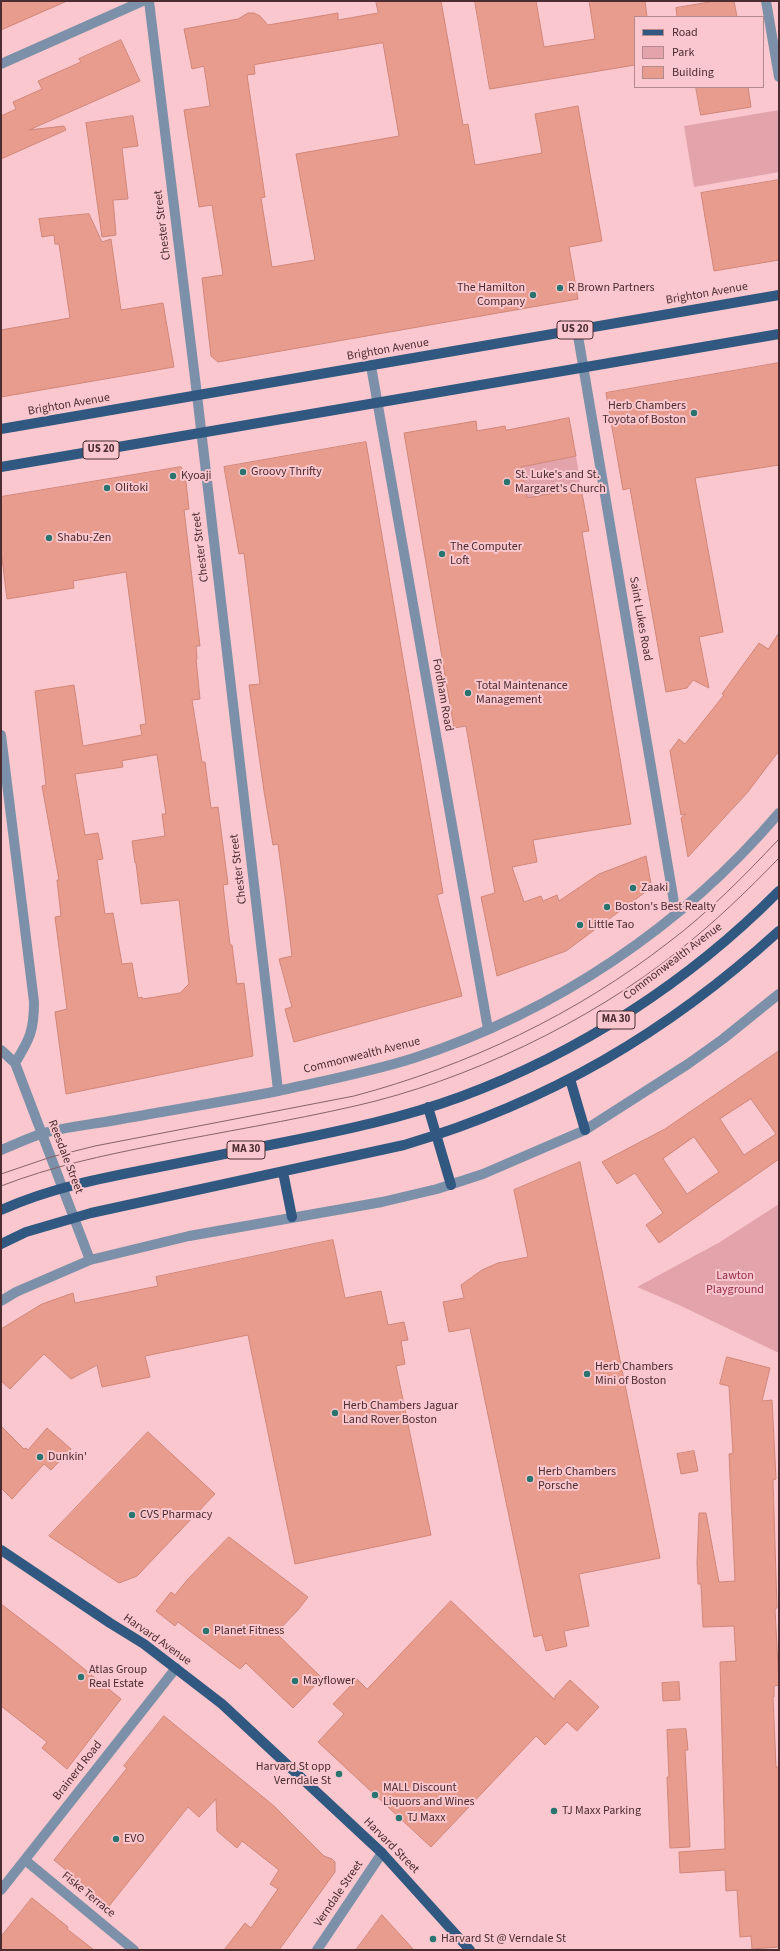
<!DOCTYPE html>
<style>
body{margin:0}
#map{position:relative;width:780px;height:1951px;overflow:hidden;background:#f9c7cd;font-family:"Source Sans 3",sans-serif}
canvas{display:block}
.frame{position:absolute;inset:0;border:2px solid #4b2c30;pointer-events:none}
.legend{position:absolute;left:634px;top:16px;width:130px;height:72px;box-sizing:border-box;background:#f9c7cd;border:1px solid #b3898e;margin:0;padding:5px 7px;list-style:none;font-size:12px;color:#4b2c30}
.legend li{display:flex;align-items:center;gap:8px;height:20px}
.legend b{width:20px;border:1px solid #b3898e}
</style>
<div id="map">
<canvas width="780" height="1951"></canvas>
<div class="frame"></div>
<ul class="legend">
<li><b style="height:5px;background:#305880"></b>Road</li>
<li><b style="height:11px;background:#e3a3ab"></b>Park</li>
<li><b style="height:11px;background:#e89c8e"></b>Building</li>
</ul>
</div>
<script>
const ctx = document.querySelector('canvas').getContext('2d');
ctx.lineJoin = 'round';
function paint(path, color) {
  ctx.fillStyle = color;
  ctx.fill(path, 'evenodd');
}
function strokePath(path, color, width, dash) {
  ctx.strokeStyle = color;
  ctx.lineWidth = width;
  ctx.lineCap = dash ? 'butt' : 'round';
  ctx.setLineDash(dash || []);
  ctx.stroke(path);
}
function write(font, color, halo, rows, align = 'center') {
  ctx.font = font + ' "Source Sans 3",sans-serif';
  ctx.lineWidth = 4;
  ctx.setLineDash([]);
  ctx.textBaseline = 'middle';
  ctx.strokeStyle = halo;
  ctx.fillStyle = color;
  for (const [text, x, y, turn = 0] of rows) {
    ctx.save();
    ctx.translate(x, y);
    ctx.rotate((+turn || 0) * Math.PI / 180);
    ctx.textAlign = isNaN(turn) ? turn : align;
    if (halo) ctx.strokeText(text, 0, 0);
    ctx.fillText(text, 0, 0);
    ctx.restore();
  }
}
paint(new Path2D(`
 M779,110V172L694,187L684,126Z
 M576,456L581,488L527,498L521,467Z
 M779,1204V1353L679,1305L637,1287L720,1242Z`), '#e3a3ab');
const building = new Path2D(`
 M1,1H67L1,30Z
 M376,1H441L463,125L468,124L475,165L542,153L535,114L578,106L602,241L569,247L578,299L218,362L211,356L202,278L223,275L212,205L199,207L184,110L210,106L204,66L192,69L184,29L238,19L248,13H254L260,16L268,25L338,13V20L378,13ZM383,43L399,136L296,154L315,260L272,267L261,198L265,197L247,75L255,74L254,65Z
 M475,1H536L544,47L595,39L589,1H645L647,17H635V65L490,89Z
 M716,1H734L737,17H677L676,8Z
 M121,40L140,81L29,130L64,126L66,130L1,159V116L16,109L13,102L42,89L38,81L81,62L79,59Z
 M696,87H748L751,107L701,115Z
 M133,116L138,146L122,148L128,199L113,200L116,235L102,237L86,123Z
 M779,180V260L714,271L701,193Z
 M89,214L102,242L111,239L121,310L163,303L174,367L1,397V330L70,318L59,244H55L54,235L42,237L39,219Z
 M779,363V465L695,478L723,632L699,637L709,688L693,680L687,688L666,692L630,488L623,490L606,393Z
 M569,418L576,456L521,467L527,498L581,488L589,531L582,532L631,824L533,840L537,862L512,867L524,902L541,896L543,901L557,895L559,901L599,874L646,856L651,884L648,890L566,951L497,976L481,897L495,893L466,726L454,728L404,433L476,421L477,431L505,426L506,430Z
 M366,442L443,893L437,895L462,996L294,1042L285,1009L292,1007L279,959L292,956L285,897L278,844L273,845L264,791L249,685L260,684L251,610L244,553L239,554L224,467Z
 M181,467L185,473L189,509L184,510L200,646H196L197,659H196L200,699L192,700L202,762H205L211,808L218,807L228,884L223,885L230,945H232L237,984L244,983L253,1056L66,1094L55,1012L67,1009L55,917L61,916L57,880H59L42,786L46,785L35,691L74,685L83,746L142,735L140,725L146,724L126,572L73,581L74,588L7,599L1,550V497ZM157,755L166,814H162L165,836L132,841L135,863H136L141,904L179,900L189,984L180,993L143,999L142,997L138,998L132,963L122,964L113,913L105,914L97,860L103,859L98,833L85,835L75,774L123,767L122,761Z
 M779,633V751L747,793L688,857L681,818L686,814L681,815L670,751L679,739L685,744L724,695L722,694L759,643L768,649Z
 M779,1051V1159L659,1243L646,1225L663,1213L635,1173L617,1184L602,1162L665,1129ZM751,1099L776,1134L744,1155L720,1119ZM694,1137L719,1172L687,1194L663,1159Z
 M580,1162L660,1558L579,1574L589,1626L564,1631L567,1646L546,1651L542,1635L534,1637L470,1328L449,1332L443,1302L464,1298L461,1285L482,1270L498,1263L528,1257L514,1190Z
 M333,1240L345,1298L381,1291L388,1325L404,1322L408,1340L401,1341L405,1364L396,1366L431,1535L295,1564L248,1335L145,1356L150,1377L102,1387L97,1365L71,1379L44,1354L10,1389L1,1381V1329L42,1304L73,1293L75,1303L158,1286L156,1277Z
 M727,1357L770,1368L762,1401L772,1400L776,1479L773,1480L777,1608L775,1609L779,1685L774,1686V1697H773L776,1767H779V1947L752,1949L751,1936L740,1937L737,1890L726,1891L725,1870L680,1873L679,1852L725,1849L720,1662L736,1661L734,1626L703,1627L701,1584H698L697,1563L699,1513H706L719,1582L735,1581L729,1454L733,1453L729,1386L720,1384Z
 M1,1426L24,1449L26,1448L28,1450L47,1428L71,1449L51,1470L44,1464L12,1499L1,1488Z
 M148,1432L215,1494L137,1576L119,1583L49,1536Z
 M694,1451L698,1471L681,1474L677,1454Z
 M229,1537L308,1597L298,1610L276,1633L322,1678L293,1708L246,1663L240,1669L178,1622L175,1626L156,1611L171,1592L175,1595L188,1579Z
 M451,1601L555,1700V1696L570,1680L599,1707L577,1731L567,1722L545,1745L536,1736L431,1847L318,1742L344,1714L333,1704L357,1679L367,1689Z
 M1,1604L56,1646L121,1699L67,1769L42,1748L47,1742L1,1706Z
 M679,1682L680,1700L663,1701L662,1683Z
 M164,1716L274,1806L324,1856L332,1859L335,1862V1872L279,1950H224L245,1923L251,1928L278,1889L270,1884L279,1870L242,1841L237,1848L217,1831L216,1799L199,1817L188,1807L109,1906L54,1860L127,1768L124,1766Z
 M686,1729L688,1750H685L690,1847L670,1848L667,1777H669L667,1730Z
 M32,1898L68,1927L67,1929L94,1950H1V1937Z
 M382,1915L414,1950H356Z`);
paint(building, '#e89c8e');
strokePath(building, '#d08679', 1);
strokePath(new Path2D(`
 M149,1L197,395L278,1090
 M766,1L779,77
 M1,64L143,1
 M577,330L676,914
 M371,366L488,1029
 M1,735L34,1002C34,1030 30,1039 15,1063
 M1,1050L15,1063L90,1260
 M1,1150C14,1145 28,1138 41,1134C63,1127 88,1125 110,1121C166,1111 222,1102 278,1091C323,1081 370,1072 414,1058C555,1012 683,926 779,813
 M1,1301L16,1292L90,1260L189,1236L382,1202L437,1189L483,1174L585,1130L688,1064L723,1039L779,994
 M25,1860L134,1950
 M1,1890L176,1668
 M317,1950L382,1853`), '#7c91a9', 10);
strokePath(new Path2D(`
 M1,429L779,295
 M1,467L779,334
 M570,1079L585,1130
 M428,1107L451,1185
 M283,1172L292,1217
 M1,1210C50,1188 102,1178 154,1168C198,1159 241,1151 285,1142C344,1130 403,1118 460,1097C579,1053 690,981 779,891
 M1,1244L26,1232L91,1213L404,1145C549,1102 667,1033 779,931
 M1,1550L110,1623L144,1644L222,1704L382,1853L470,1950`), '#305880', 10);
strokePath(new Path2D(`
 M1,1174L51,1157L95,1146L354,1096C467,1066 577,1014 669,942C709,912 745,875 779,839
 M1,1186C53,1166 101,1156 156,1145C222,1132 289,1121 355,1106C466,1081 589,1022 677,952C714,923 747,891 779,858`), '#886267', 1);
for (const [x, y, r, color] of [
 [560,288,4,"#2a7470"],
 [533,295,4,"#2a7470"],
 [694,413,4,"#2a7470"],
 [243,472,4,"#2a7470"],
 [173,476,4,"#2a7470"],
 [507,482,4,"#2a7470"],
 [107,488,4,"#2a7470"],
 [49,538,4,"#2a7470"],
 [442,554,4,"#2a7470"],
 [468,693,4,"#2a7470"],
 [633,888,4,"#2a7470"],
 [607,907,4,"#2a7470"],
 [580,925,4,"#2a7470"],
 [587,1374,4,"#2a7470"],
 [335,1413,4,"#2a7470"],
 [40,1457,4,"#2a7470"],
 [530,1479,4,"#2a7470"],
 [132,1515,4,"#2a7470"],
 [206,1631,4,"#2a7470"],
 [81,1677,4,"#2a7470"],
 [295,1681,4,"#2a7470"],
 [339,1774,4,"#2a7470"],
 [375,1795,4,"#2a7470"],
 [554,1811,4,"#2a7470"],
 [399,1818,4,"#2a7470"],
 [116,1839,4,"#2a7470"],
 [433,1939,4,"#2a7470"]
]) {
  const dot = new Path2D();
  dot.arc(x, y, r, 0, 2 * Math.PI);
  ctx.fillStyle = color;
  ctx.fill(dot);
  strokePath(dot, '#f9c7cd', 1.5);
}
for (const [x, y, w] of [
 [575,330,36],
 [101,450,36],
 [616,1020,38],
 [246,1150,38]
]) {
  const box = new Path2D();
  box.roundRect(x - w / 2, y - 9, w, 18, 3);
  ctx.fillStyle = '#f9c7cd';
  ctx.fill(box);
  strokePath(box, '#4b2c30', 1);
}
write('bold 11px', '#4b2c30', null, [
 ["US 20",575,330],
 ["US 20",101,450],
 ["MA 30",616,1020],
 ["MA 30",246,1150]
]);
write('12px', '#4b2c30', '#f9c7cd', [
 ["Chester Street",163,225,-97],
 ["Brighton Avenue",707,294,-10],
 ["Brighton Avenue",388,350,-10],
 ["Brighton Avenue",69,405,-10],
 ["Chester Street",201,547,-97],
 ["Saint Lukes Road",640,619,80],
 ["Fordham Road",442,695,80],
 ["Chester Street",239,869,-97],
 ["Commonwealth Avenue",673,962,-37],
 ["Commonwealth Avenue",362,1056,-14],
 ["Reesdale Street",65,1157,69],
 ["Harvard Avenue",157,1640,35],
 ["Brainerd Road",78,1771,-52],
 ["Harvard Street",391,1846,45],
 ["Verndale Street",339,1894,-56],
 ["Fiske Terrace",88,1895,39]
]);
write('12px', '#4b2c30', '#f9c7cd', [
 ["The Hamilton",525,288,"right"],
 ["Company",525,302,"right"],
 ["R Brown Partners",568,288],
 ["Herb Chambers",686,406,"right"],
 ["Toyota of Boston",686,420,"right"],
 ["Groovy Thrifty",251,472],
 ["St. Luke's and St.",515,475],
 ["Margaret's Church",515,489],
 ["Kyoaji",181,476],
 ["Olitoki",115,488],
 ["Shabu-Zen",57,538],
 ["The Computer",450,547],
 ["Loft",450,561],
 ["Total Maintenance",476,686],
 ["Management",476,700],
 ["Zaaki",641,888],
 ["Boston's Best Realty",615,907],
 ["Little Tao",588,925],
 ["Herb Chambers",595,1367],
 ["Mini of Boston",595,1381],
 ["Herb Chambers Jaguar",343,1406],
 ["Land Rover Boston",343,1420],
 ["Dunkin'",48,1457],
 ["Herb Chambers",538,1472],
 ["Porsche",538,1486],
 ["CVS Pharmacy",140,1515],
 ["Planet Fitness",214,1631],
 ["Atlas Group",89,1670],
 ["Real Estate",89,1684],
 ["Mayflower",303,1681],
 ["Harvard St opp",331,1767,"right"],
 ["Verndale St",331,1781,"right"],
 ["MALL Discount",383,1788],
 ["Liquors and Wines",383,1802],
 ["TJ Maxx Parking",562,1811],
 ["TJ Maxx",407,1818],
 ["EVO",124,1839],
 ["Harvard St @ Verndale St",441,1939]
], 'left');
write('12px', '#942c45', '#f9c7cd', [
 ["Lawton",735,1276],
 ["Playground",735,1290]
]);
</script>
